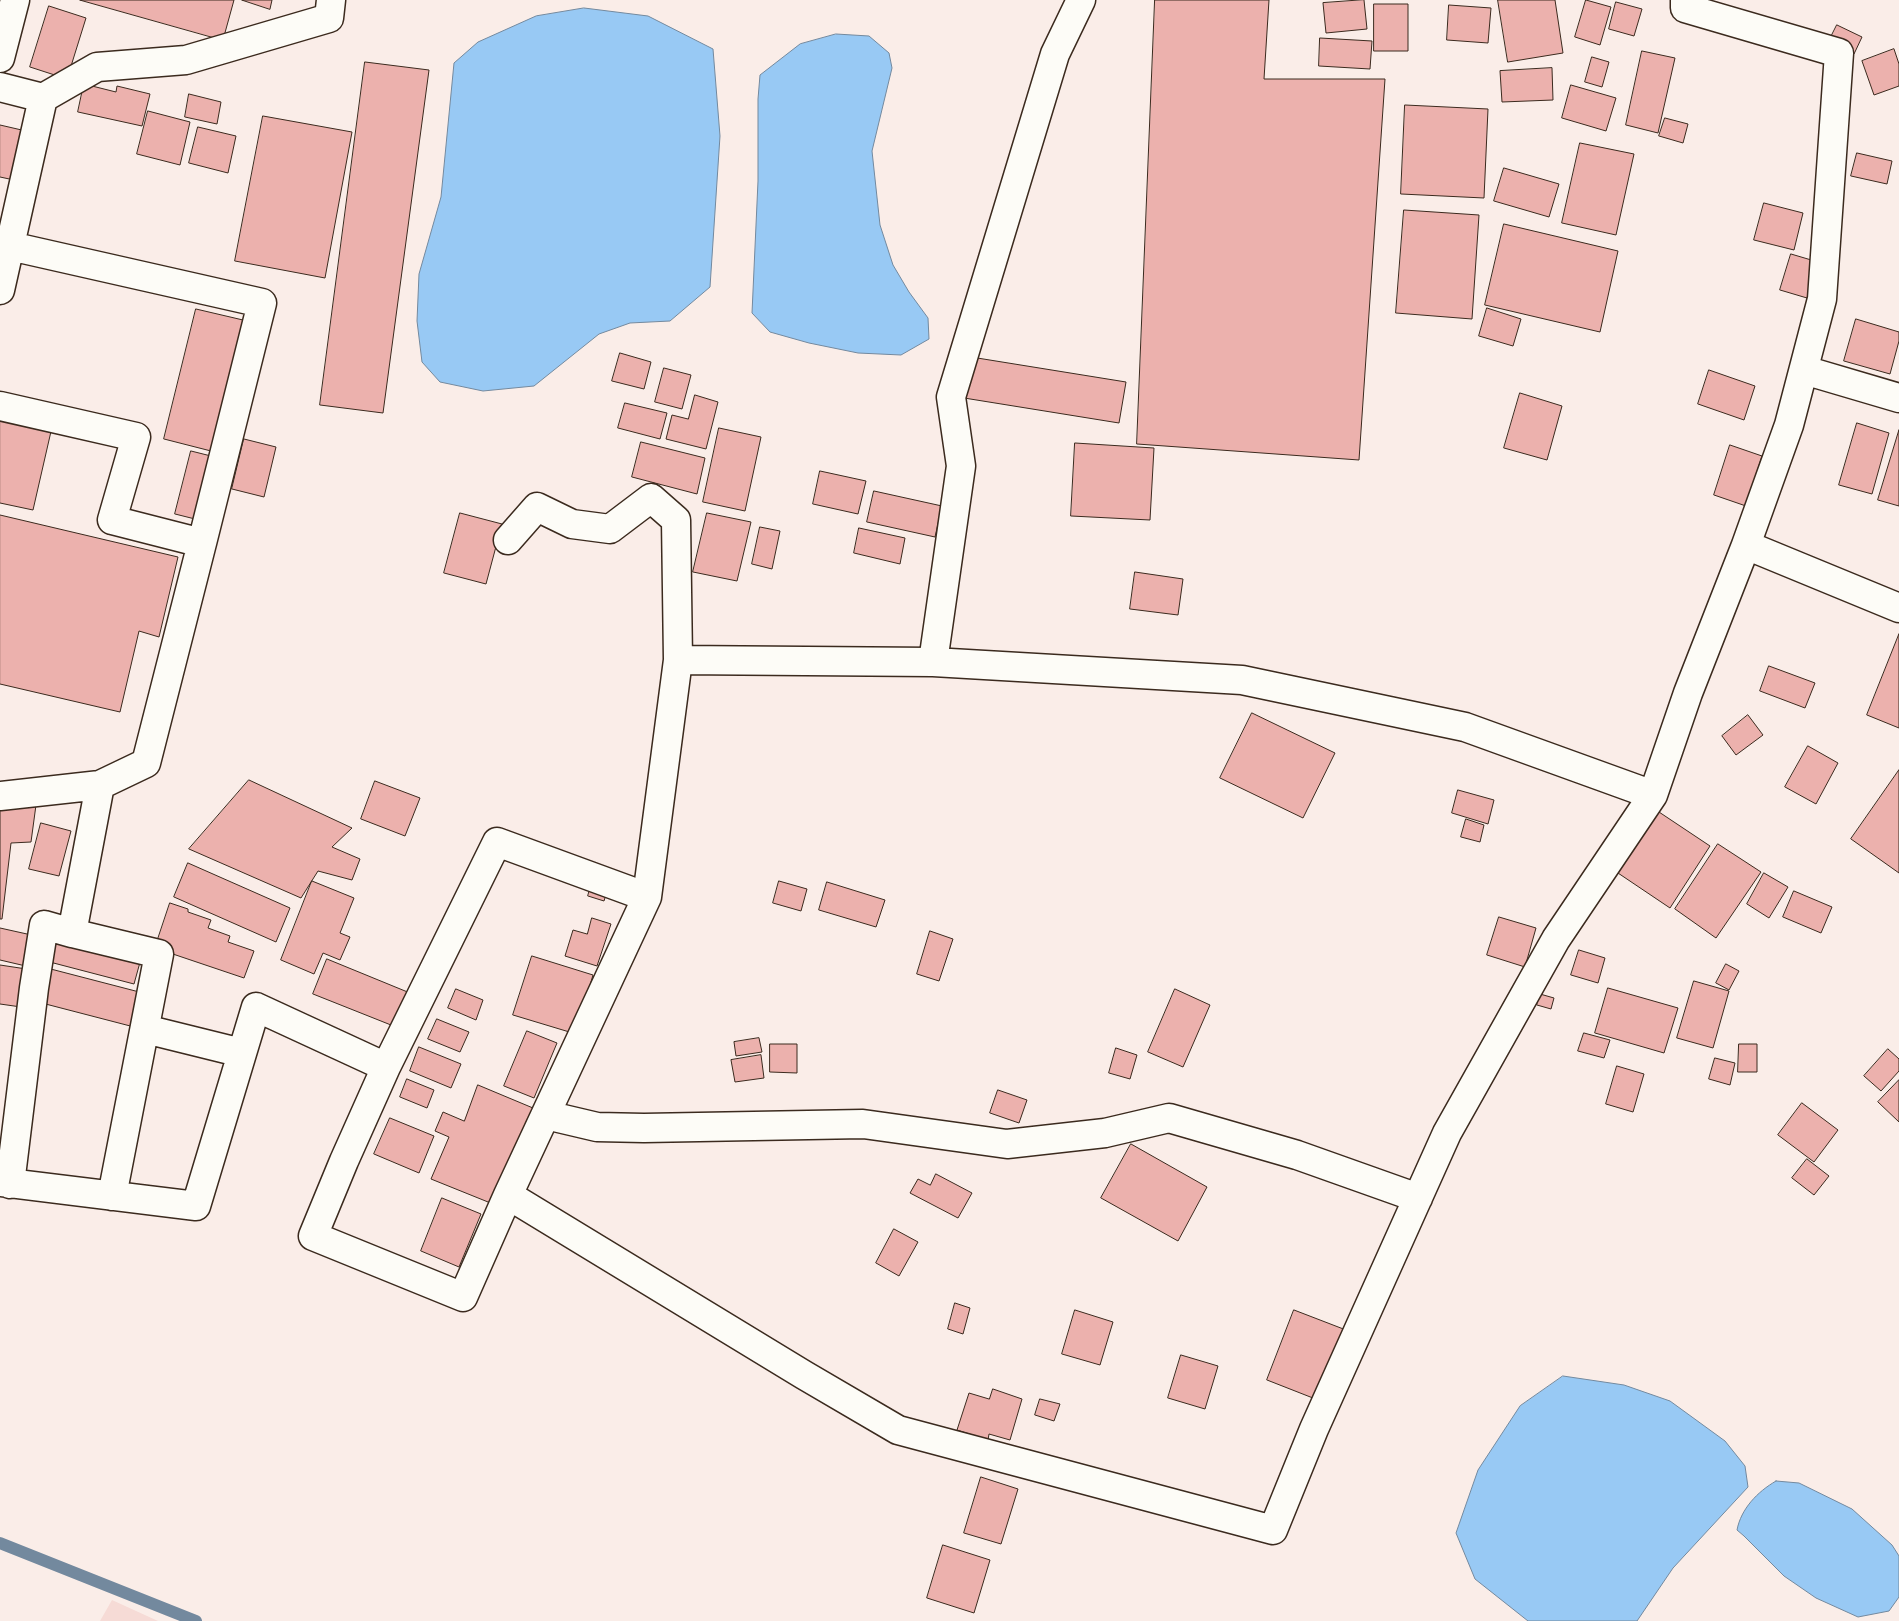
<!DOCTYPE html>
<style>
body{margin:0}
canvas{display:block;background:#faede8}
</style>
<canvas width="1899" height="1621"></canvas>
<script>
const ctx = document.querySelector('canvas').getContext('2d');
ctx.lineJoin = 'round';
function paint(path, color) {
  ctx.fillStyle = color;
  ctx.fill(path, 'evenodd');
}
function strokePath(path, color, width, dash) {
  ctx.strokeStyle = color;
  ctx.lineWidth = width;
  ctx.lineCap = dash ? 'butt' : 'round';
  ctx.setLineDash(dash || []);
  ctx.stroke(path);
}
paint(new Path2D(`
 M112,1600L158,1621H100Z`), '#f6dbd6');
const water = new Path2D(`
 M584,8L648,16L713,49L720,136L710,287L670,321L630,323L599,334L534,386L483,391L440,382L422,362L417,321L419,274L441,197L454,63L478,42L536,16Z
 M836,34L869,36L889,53L892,68L872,151L880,225L893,265L909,292L928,318L929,339L901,355L858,353L809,343L770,332L752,313L758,181V99L760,75L800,44Z
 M1563,1376L1624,1385L1670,1401L1725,1441L1745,1466L1748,1487L1673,1568L1637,1621H1528L1475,1579L1456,1533L1478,1470L1520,1406Z
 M1776,1481L1799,1483L1852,1509L1892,1545L1899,1556V1597L1889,1611L1858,1617L1816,1598L1784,1576L1744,1536L1737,1530C1741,1509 1757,1492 1776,1481Z`);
paint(water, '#98c9f4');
strokePath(water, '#73899e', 1);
strokePath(new Path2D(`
 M0,1543L196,1621`), '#73899e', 12);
const building = new Path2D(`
 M80,0H234L223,40Z
 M242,0H272L270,9Z
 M1155,0H1269L1264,79H1385L1359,460L1137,444Z
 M1364,0L1367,29L1326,33L1323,3Z
 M1498,0H1555L1563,53L1508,62Z
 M1586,0L1611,7L1600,45L1575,37Z
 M1616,2L1642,9L1634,36L1609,29Z
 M1374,4H1408V51H1374Z
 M1449,5L1491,8L1488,43L1447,40Z
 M49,6L86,18L67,79L30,67Z
 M1837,25L1862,37L1854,54L1829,41Z
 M1320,38L1372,41L1370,69L1319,66Z
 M1894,49L1899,64V86L1874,95L1862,61Z
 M1642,51L1675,58L1658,133L1626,125Z
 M1592,57L1609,62L1602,87L1585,82Z
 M365,62L429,70L383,413L320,405Z
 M1552,68L1553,100L1502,102L1500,71Z
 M84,84L116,92L117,86L150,94L142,126L78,112Z
 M1571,85L1616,98L1606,131L1562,118Z
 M189,94L221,102L217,124L185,117Z
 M1405,105L1488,109L1484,198L1401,194Z
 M148,111L190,122L180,165L137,154Z
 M263,116L352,132L325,278L235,261Z
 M1665,118L1688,124L1683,143L1659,136Z
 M0,125L26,131L14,180L0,177Z
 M198,127L236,136L228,173L189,163Z
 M1580,143L1634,154L1616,235L1562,223Z
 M1857,153L1892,161L1887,184L1851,176Z
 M1504,168L1559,184L1549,217L1494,201Z
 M1764,203L1803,213L1794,250L1754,240Z
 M1404,210L1479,215L1472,319L1396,313Z
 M1504,224L1618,251L1600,332L1485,305Z
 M1791,254L1818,262L1807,298L1780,290Z
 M1487,308L1521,319L1513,346L1479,336Z
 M196,309L243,320L211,451L164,439Z
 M1856,319L1899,332V341L1890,374L1844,361Z
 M620,353L651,362L644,389L612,381Z
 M971,357L1126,382L1119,423L964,398Z
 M664,368L691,375L682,409L655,402Z
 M1709,370L1755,386L1744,420L1698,404Z
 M1520,393L1562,406L1547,460L1504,448Z
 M695,395L718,402L706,449L666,439L672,415L688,419Z
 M625,403L667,413L660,439L618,428Z
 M0,419L52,427L33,510L0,503Z
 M1857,423L1889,433L1872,494L1839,485Z
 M719,428L761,437L745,511L703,502Z
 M1899,430V506L1878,500Z
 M244,439L276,447L264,497L232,489Z
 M641,442L705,458L697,494L632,477Z
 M1075,443L1154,448L1150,520L1071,516Z
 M1730,445L1762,456L1746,506L1714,495Z
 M191,451L219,458L203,521L175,514Z
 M820,471L866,481L858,514L813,504Z
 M874,491L942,506L935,537L867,522Z
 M460,513L502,524L486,584L444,573Z
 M707,513L751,522L737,581L693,572Z
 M0,515L178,557L159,637L139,631L120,712L0,684Z
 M760,527L780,531L772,569L752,564Z
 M859,528L905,538L900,564L854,553Z
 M1135,572L1183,579L1178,615L1130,609Z
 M1899,634V728L1867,715Z
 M1769,666L1815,683L1805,708L1760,691Z
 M1252,713L1335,753L1303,818L1220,778Z
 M1748,715L1763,735L1736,755L1722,736Z
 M1808,746L1838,763L1816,804L1785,787Z
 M1899,770V873L1851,839Z
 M249,780L352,828L332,847L360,859L352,880L318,871L301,898L189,849Z
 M375,781L420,798L405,836L361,819Z
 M1458,790L1494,800L1488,824L1452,813Z
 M36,805L31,842L11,843L2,919H0V808Z
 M1653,808L1710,846L1670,908L1612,869Z
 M1466,819L1484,825L1480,842L1461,837Z
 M41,823L71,831L59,876L29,869Z
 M1718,844L1761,872L1716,938L1675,909Z
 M188,863L290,908L276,942L174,897Z
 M1764,873L1788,887L1769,918L1747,904Z
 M312,881L354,898L340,933L350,937L340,960L323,953L314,974L281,960Z
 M779,881L807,889L801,911L773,903Z
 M592,882L608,888L604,901L588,896Z
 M827,882L885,900L876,927L819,910Z
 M1794,891L1832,907L1821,933L1783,917Z
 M170,903L188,909V912L211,920L208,928L230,936L228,942L254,951L244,978L155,948Z
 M1499,917L1536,928L1525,967L1487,955Z
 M592,918L611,924L597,966L565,956L573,930L587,934Z
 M0,928L36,936L30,967L0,960Z
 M50,930L142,955L134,984L42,960Z
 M930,931L953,939L939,981L917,974Z
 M1579,950L1605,958L1598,983L1571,975Z
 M532,956L593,975L576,1034L513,1015Z
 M327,959L410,993L396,1027L313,994Z
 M1726,964L1739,971L1729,990L1716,983Z
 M0,965L33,970L28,1008L0,1004Z
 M43,967L147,994L138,1028L34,1001Z
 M1694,981L1729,991L1713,1048L1677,1038Z
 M1608,988L1678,1008L1664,1053L1595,1033Z
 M456,989L483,1000L476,1020L448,1008Z
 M1175,989L1210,1005L1183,1067L1148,1052Z
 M1540,994L1554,998L1551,1009L1537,1005Z
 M437,1019L469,1032L460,1052L428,1039Z
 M527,1031L557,1043L534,1098L504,1086Z
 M1584,1033L1610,1040L1604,1058L1578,1051Z
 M759,1038L762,1052L736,1056L734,1042Z
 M770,1044H797V1073L770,1072Z
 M1739,1044H1757V1072H1738Z
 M419,1047L461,1064L451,1088L410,1071Z
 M1116,1048L1137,1055L1130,1079L1109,1073Z
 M1888,1049L1899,1059V1071L1881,1091L1864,1076Z
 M761,1055L764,1078L735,1082L731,1060Z
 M1715,1058L1735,1063L1730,1085L1709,1079Z
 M1617,1066L1644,1074L1633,1112L1606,1104Z
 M407,1079L434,1090L427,1108L400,1097Z
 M1899,1080V1122L1878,1102Z
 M478,1085L533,1108L493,1204L431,1179L449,1137L435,1131L443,1112L464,1121Z
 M998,1090L1027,1100L1019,1123L990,1113Z
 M1802,1103L1838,1130L1814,1162L1778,1135Z
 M390,1118L434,1136L419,1173L374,1154Z
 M1131,1144L1207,1187L1178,1241L1101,1198Z
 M1807,1159L1829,1176L1814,1195L1792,1178Z
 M936,1174L972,1193L958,1218L910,1193L918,1179L930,1185Z
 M442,1198L481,1214L459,1267L421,1251Z
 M894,1229L918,1242L899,1276L876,1263Z
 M955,1303L970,1308L963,1334L948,1329Z
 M1075,1310L1113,1322L1100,1365L1062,1354Z
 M1294,1310L1346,1330L1318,1400L1267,1380Z
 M1181,1355L1218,1366L1205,1409L1168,1398Z
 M993,1389L1022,1399L1010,1440L989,1434L988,1440L957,1430L969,1393L989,1399Z
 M1040,1399L1060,1404L1054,1421L1035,1415Z
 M981,1477L1018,1489L1001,1544L964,1533Z
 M943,1545L990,1560L974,1613L927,1598Z`);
paint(building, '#ecb1ad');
strokePath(building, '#3b2a1e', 1);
const street = new Path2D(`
 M1685,0V8L1839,53L1822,299L1789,425L1746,545
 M0,58L15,0
 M0,87L43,98L97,67L186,60L329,18L331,0
 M10,246L262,303L202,543
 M0,290L43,98
 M1804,370L1899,398
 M0,406L136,437L112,520L202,543L146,763L100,785
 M508,540L537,507L572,524L610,529L651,498L676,520L678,660L933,662L1242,680L1465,727L1653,795
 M678,660L647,897L508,1195L804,1375L898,1430L1273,1530L1314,1429L1447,1133L1556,939L1653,795L1688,693L1746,545L1899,608
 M933,662L961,466L951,397L1055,54L1081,0
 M0,796L100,785L72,933L159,954L112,1196
 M145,1029L242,1053
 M386,1067L344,1161L313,1236L463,1297L508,1195
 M546,1115L597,1127L644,1128L863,1124L1007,1144L1105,1133L1169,1118L1297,1155L1418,1198
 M0,1182L196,1206L256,1007L386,1067L497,842L647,897
 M10,1184L34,988L44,925L72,933`);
strokePath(street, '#3b2a1e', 31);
strokePath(street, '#fdfcf7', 28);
</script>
